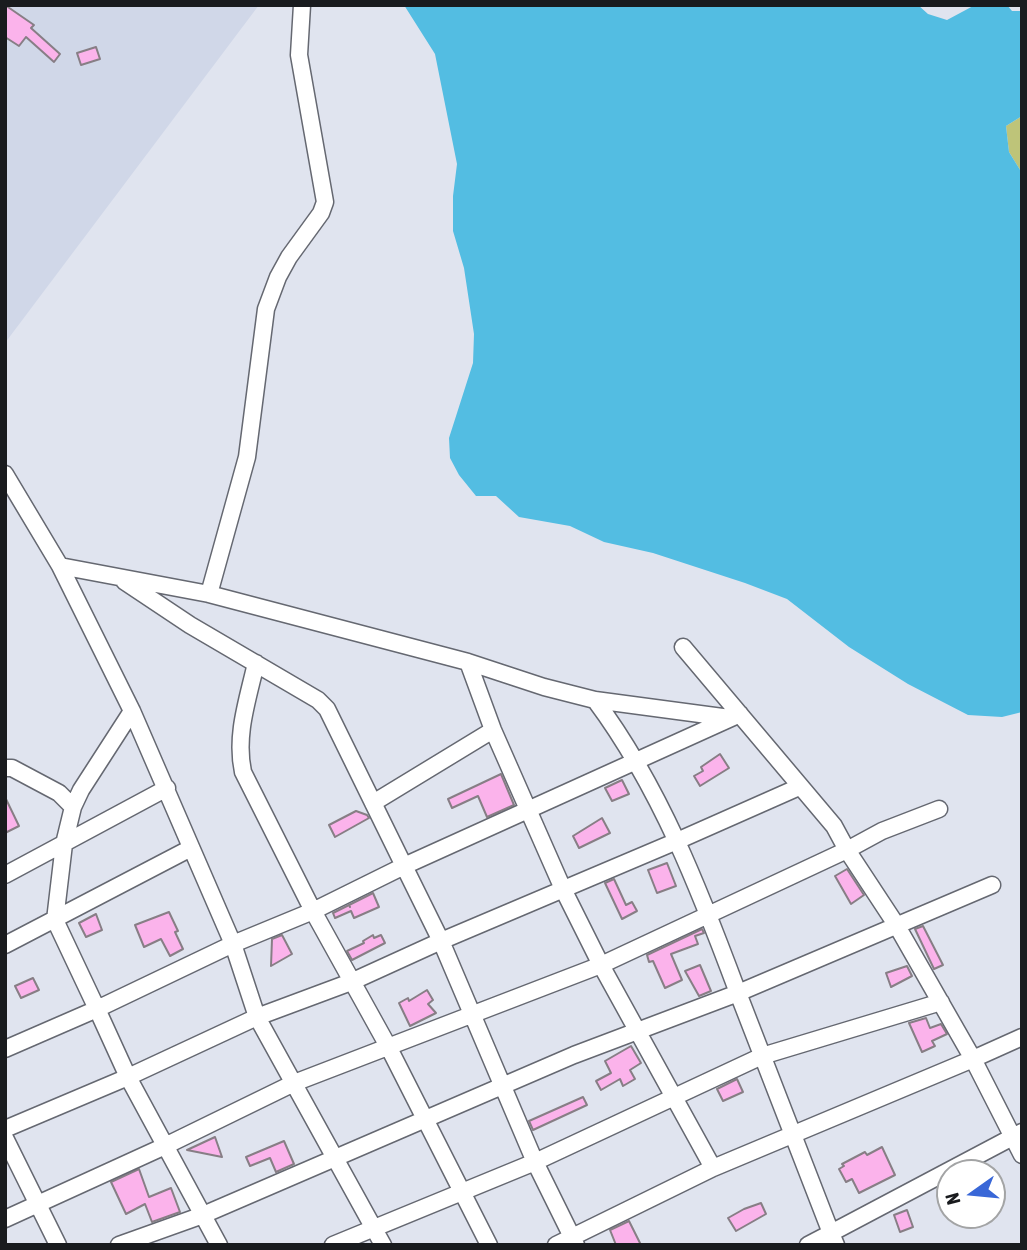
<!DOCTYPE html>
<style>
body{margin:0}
#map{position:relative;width:1027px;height:1250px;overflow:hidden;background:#e0e4ef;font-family:"Asap Condensed",sans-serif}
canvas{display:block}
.frame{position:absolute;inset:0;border:7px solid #191b1e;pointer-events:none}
.north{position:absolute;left:936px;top:1159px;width:70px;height:70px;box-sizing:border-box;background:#fff;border:2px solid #a3a4a5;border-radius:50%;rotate:255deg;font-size:19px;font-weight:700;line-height:28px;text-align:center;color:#191b1e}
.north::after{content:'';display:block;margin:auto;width:24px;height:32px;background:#3967d7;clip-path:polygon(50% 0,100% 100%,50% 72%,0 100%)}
</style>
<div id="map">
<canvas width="1027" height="1250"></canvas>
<div class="frame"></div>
<div class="north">N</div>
</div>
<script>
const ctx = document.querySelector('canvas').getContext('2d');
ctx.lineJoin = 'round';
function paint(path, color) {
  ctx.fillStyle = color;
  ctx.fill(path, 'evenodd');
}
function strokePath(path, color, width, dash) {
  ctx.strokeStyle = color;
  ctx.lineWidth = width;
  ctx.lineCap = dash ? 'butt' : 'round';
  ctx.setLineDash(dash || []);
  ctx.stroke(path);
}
paint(new Path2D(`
 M5,5H259L5,343Z`), '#d0d7e8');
paint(new Path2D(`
 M1022,116V173L1009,152L1006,126Z`), '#bec479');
paint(new Path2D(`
 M404,5H918L928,14L947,20L975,5H1007L1012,11H1022V116L1006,126L1009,152L1022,173V712L1002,717L968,715L908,684L849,647L787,599L745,583L653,553L604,542L570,526L519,517L496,496H476L459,475L450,458L449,438L473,363L474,334L464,268L453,231V196L457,164L435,54Z`), '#53bde2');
const building = new Path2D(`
 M5,5L34,25L31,28L60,54L54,62L26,37L19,46L5,37Z
 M96,47L100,59L81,65L77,53Z
 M720,754L729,768L700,786L694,776L703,771L701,767Z
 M501,774L514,805L487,817L478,796L452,808L448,799Z
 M622,780L629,794L612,801L605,788Z
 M5,797L19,826L5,833Z
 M356,811L367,815L369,818L335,837L329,825Z
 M602,818L610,833L579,848L573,836Z
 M667,863L676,886L657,893L648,870Z
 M847,869L864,895L851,904L835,876Z
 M614,879L626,905L632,902L637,911L622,919L605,883Z
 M373,893L379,907L354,918L351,911L335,918L333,913L349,905L350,907L349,905Z
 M169,912L178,931L175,932L183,949L170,956L161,939L144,947L135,925Z
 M96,914L102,930L86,937L79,923Z
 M923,926L943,965L934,969L915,929Z
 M702,929L704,933L695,936L698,944L671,954L682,980L665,988L653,961L649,962L647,955Z
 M282,935L292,954L271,966L272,939Z
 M373,935L374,938L381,935L385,943L352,960L347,951L364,943L363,941Z
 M700,965L711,991L699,996L685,971Z
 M907,966L912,976L891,987L886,973Z
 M33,978L39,990L21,998L15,986Z
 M427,990L433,1000L428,1004L436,1013L410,1026L399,1003L408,998L409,1001Z
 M926,1018L930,1028L941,1024L947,1034L932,1041L935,1046L922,1052L909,1023Z
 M631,1046L641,1063L630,1070L635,1079L623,1086L620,1079L601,1090L596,1081L611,1073L605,1061Z
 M737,1079L743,1092L723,1101L717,1089Z
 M583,1097L587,1105L533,1130L529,1121Z
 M215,1137L222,1157L187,1150Z
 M284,1141L294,1164L276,1172L270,1158L250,1166L246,1157Z
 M882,1147L895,1175L859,1193L852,1179L846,1182L839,1169L844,1166L842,1164L865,1152L867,1155Z
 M139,1169L149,1197L171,1188L180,1212L152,1222L145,1204L126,1214L111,1182Z
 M761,1203L766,1214L736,1231L728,1218L744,1209Z
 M907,1210L913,1227L900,1232L894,1215Z
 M629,1221L641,1245H616L610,1230Z`);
paint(building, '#fbb3eb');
strokePath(building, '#877e85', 2);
const street = new Path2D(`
 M5,474L60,566L132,711L233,944L257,1017L383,1245
 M60,566L209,594L468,662L544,687L595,700C660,787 700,891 738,993L992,885
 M124,581L190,625L318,700L327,709L404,866L740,714
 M209,594L247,457L266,309L278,277L289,257L321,213L325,202L299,55L302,5
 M683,647L834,826L847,850L897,926L973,1059L713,1168
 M468,662L493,730L563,889L601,965L847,850L882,831L939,809
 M256,663C248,699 235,735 243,772L313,911L389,1048L489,1245
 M595,700L730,718
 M5,768H12L59,793L73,807L81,790L132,711
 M373,803L493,730
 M5,875L167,788
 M5,945L191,848
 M1022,1037L973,1059L1022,1155
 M5,1049L97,1009L55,920L64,844L73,807
 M5,1129L128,1077L257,1017L351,982L441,941L404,866L313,911L233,944L97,1009L128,1077L219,1245
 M5,1138L58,1245
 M5,1219L165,1146L294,1083L601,965L713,1168L556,1245
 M119,1245L203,1215L574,1055L738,993L831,1233L808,1245
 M333,1245L535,1162L762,1056L941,1002
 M576,1245L535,1162L441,941L677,841L799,787
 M836,1245L831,1233L1022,1132`);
strokePath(street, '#656871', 19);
strokePath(street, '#fff', 16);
</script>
